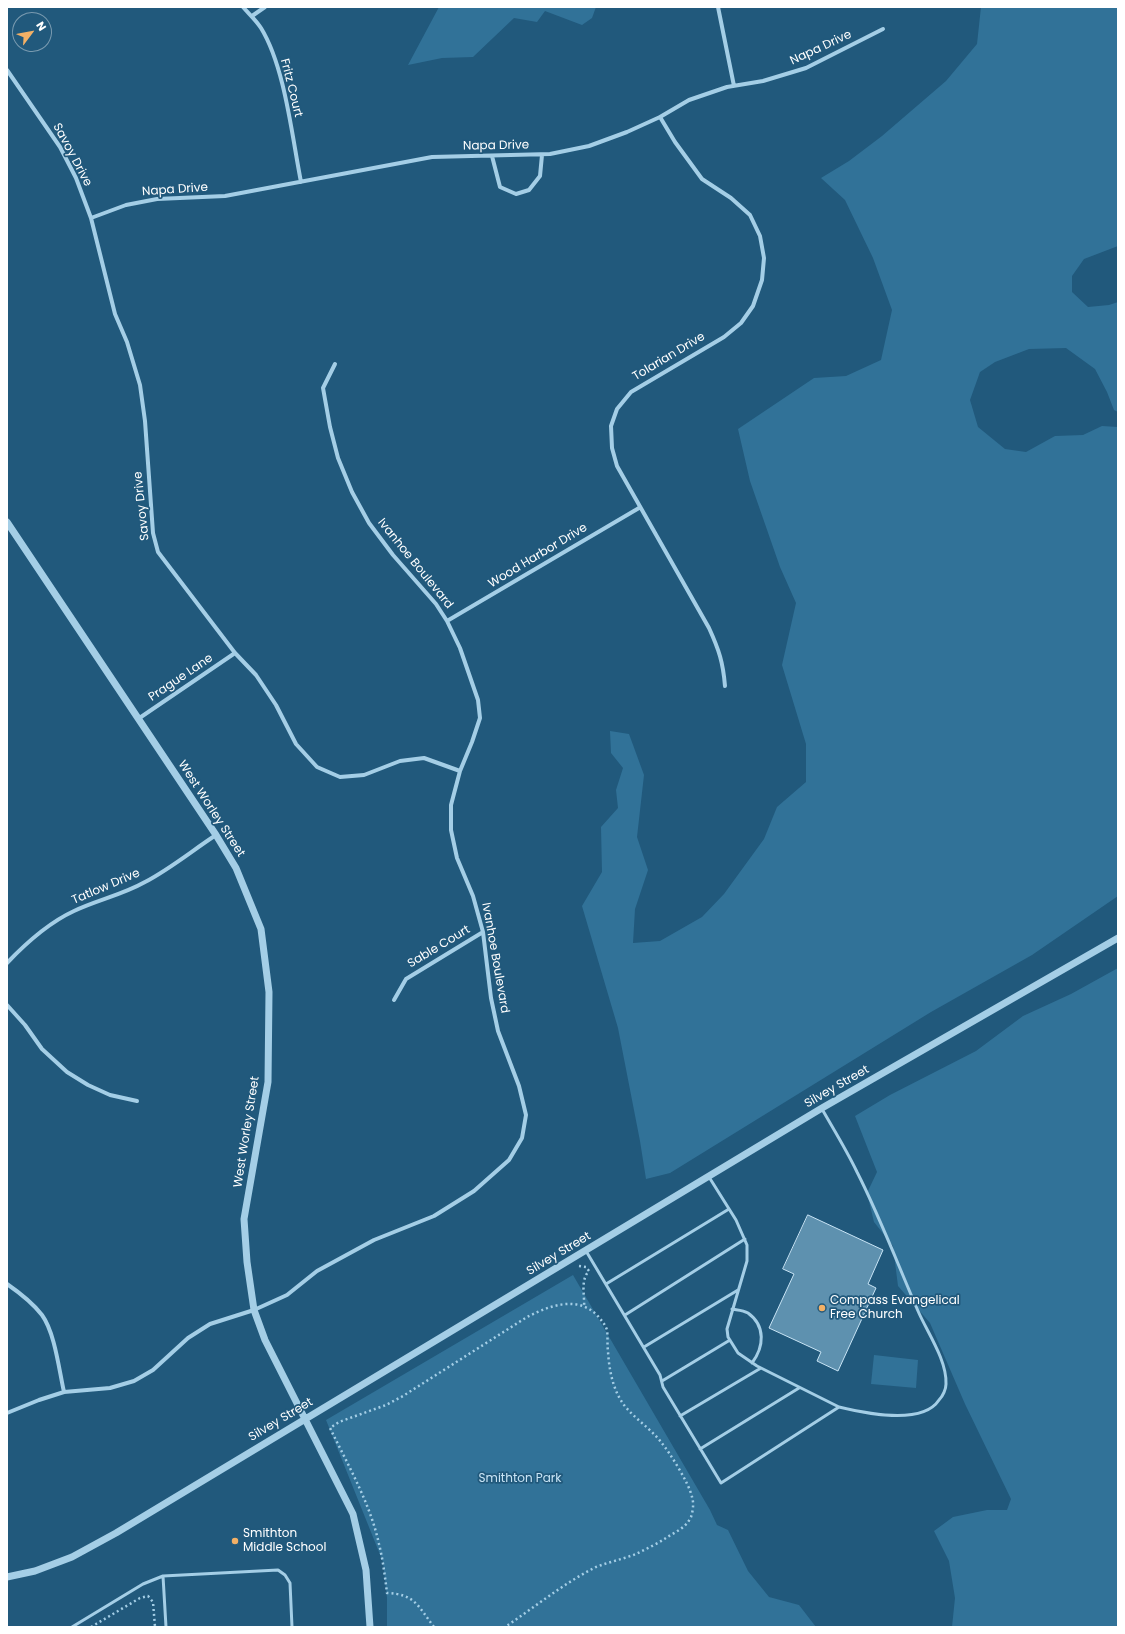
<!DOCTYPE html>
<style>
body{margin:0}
#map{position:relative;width:1125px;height:1634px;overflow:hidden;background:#21597c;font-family:Poppins,sans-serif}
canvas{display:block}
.frame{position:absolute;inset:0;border:8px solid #fff;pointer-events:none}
.north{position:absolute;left:12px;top:12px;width:40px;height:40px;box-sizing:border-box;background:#21597c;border:1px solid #7a9bb0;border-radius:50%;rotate:58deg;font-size:11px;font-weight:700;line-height:16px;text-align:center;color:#fff}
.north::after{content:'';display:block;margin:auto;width:14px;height:18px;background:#f2b066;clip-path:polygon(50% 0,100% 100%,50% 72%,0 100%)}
</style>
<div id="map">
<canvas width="1125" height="1634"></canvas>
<div class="frame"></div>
<div class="north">N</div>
</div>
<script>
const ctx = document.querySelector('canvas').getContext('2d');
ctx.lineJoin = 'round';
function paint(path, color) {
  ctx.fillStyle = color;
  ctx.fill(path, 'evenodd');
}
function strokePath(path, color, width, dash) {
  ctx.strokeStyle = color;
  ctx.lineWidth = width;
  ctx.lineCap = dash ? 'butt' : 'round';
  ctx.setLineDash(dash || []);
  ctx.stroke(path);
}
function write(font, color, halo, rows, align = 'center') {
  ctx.font = font + ' Poppins,sans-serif';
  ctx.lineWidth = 3.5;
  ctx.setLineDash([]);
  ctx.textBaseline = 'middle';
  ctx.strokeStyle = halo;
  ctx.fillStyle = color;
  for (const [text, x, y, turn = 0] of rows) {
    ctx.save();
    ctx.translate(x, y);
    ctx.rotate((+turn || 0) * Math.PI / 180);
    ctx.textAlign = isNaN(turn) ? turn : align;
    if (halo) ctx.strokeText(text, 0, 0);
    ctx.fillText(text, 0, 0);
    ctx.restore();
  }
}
paint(new Path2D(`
 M439,7H596L592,18L582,25L545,11L537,22L514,18L473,57L442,58L408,65Z
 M981,7H1118V246L1084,259L1072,276V292L1088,307L1109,305L1118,302V412L1114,410L1107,392L1095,369L1066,348L1029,349L995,362L980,372L970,400L978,427L1005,449L1026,452L1055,436L1083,435L1102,426L1118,427V896L1032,955L931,1012L670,1173L646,1179L640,1141L618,1028L582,906L602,872L601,827L618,808L616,790L623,768L611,753L610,731L629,734L644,775L637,837L648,870L635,909L633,943L660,941L702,917L724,894L764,839L777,807L806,782V744L782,665L796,603L780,567L750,481L738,429L814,378L846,376L881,360L892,310L873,258L845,200L821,178L849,161L882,136L946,81L977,44Z
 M1118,968V1627H952L955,1598L949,1561L934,1531L953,1517L987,1510H1007L1011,1499L965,1404L930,1323L898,1286L893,1246L874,1222L867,1193L877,1172L855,1116L890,1095L976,1051L1023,1016L1071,994Z
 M573,1275L710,1510L717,1525L728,1530L748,1571L769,1597L799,1605L816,1627H387V1598L383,1562L326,1420Z
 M874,1355L918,1360L916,1388L871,1384Z`), '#317298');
const building = new Path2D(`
 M808,1215L883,1250L868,1284L876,1288L838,1371L817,1361L821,1352L769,1328L794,1274L783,1269Z`);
paint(building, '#5e91af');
strokePath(building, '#c8e4f5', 1);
strokePath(new Path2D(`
 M565,1245L568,1250
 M579,1266L586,1267L589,1271C580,1280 585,1296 584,1307
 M91,1627L140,1598L148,1596L153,1602L155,1627
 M434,1627C418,1606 415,1594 387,1593C385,1577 383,1560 379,1544C370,1503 348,1465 330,1428L339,1422L386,1405L403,1396L527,1317C549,1306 576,1295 597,1315C601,1320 605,1324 607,1330C608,1337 607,1344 608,1351C609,1370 613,1390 624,1405C635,1419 650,1428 661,1442C670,1453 689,1483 692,1497C694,1503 693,1511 691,1517C686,1528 675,1532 666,1538C657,1544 646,1549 636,1554C623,1559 609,1562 596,1567C564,1583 535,1607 505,1627`), '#a4cee6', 2.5, [2, 3]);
strokePath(new Path2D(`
 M822,1109C834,1130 847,1151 857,1172C880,1217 898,1265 918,1311C927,1332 947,1360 946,1384C946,1389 943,1396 939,1400C922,1426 864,1413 839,1407
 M586,1251L660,1375L663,1387L721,1483L839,1407L757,1366L738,1353L728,1337L727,1329L747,1261V1245L736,1220L709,1177
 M606,1284L729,1209
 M732,1309C737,1310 743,1310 748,1313C766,1326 764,1347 752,1363
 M625,1315L745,1239
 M644,1347L738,1290
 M662,1381L730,1340
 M680,1416L761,1368
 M700,1449L799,1388
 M72,1627L143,1584L163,1576
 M166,1627L163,1576L278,1570L285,1575L290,1583L292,1627`), '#a4cee6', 3);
strokePath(new Path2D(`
 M243,7C249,14 256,20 261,28C285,67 292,137 301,182
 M718,7L734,86
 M252,16L265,7
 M7,70L60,147L76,178L91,218L115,314L127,342L140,385L145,421L153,533L158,552L235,653L256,675L276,705L296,744L317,767L340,777L364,775L400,761L424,758L460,771
 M660,117L675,142L702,179L731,198L750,215L760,236L764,258L762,280L753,306L741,323L724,337L631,392L617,409L611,426L612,448L617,466L709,628C719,650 723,662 725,686
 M492,156L500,187L516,194L529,190L540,176L542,155
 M91,218L126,205L157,199L225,196L432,157L550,154L589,146L627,132L660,117L689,100L727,87L763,81L806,68L883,29
 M447,621L639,508
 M138,719L235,653
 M7,963C27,942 48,923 74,911C97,900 122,895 145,882C170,869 193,850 216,835
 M394,1000L406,979L483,932
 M7,1005L25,1025L42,1049L67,1072L88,1085L110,1095L137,1101
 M7,1284C20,1293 32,1302 42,1315C55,1333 59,1370 64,1392
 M7,1413L39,1400L64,1392L110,1388L134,1381L153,1370L188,1338L210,1324L254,1310L287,1295L317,1271L374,1240L434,1216L474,1191L509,1160L522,1138L526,1115L519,1086L498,1031L491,998L483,932L473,896L457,858L451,830V805L460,771L472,742L480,718L478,700L460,648L447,621L436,604L393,555L369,523L352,492L338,458L330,427L323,388L335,364`), '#a4cee6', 4);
strokePath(new Path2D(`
 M7,522L216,835L236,868L261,929L269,992L268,1082L244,1219L247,1262L254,1310L265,1340L353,1514L366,1570L370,1627
 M7,1577L35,1571L72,1557L116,1533L822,1108L1118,938`), '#a4cee6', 7);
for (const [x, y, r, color] of [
 [822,1308,4,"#f2b066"],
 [235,1541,4,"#f2b066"]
]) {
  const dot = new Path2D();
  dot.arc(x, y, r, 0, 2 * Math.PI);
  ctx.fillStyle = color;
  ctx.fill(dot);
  strokePath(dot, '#21597c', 1.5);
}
write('12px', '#fff', '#21597c', [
 ["Napa Drive",821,48,-25],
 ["Fritz Court",291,88,76],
 ["Napa Drive",496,146,-1],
 ["Savoy Drive",72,155,62],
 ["Napa Drive",175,190,-4],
 ["Tolarian Drive",669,357,-31],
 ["Savoy Drive",142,506,-96],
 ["Wood Harbor Drive",538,556,-31],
 ["Ivanhoe Boulevard",415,564,51],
 ["Prague Lane",181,678,-34],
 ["West Worley Street",211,809,57],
 ["Tatlow Drive",106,887,-23],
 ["Sable Court",439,947,-31],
 ["Ivanhoe Boulevard",495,958,80],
 ["Silvey Street",837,1087,-30],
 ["West Worley Street",247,1132,-81],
 ["Silvey Street",559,1254,-31],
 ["Silvey Street",281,1420,-31]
]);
write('12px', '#fff', '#21597c', [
 ["Compass Evangelical",830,1301],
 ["Free Church",830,1315],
 ["Smithton",243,1534],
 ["Middle School",243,1548]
], 'left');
write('12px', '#c8e4f5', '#21597c', [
 ["Smithton Park",520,1479]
]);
</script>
